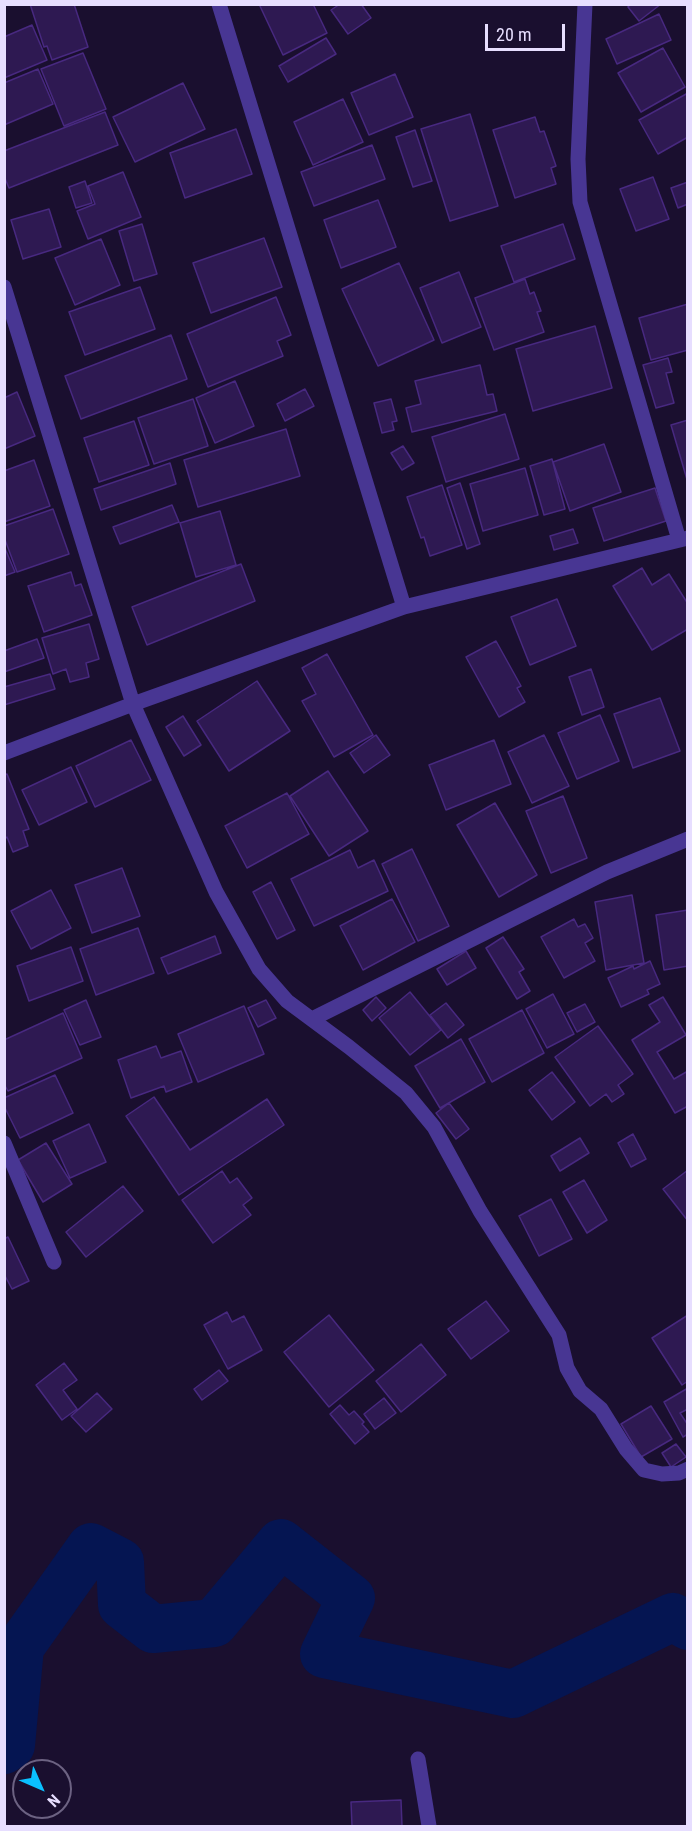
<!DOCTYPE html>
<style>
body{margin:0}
#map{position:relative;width:692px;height:1831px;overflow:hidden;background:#1a0f2f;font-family:"Roboto Condensed",sans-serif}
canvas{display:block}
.frame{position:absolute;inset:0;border:6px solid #e7deff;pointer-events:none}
.north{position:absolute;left:12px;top:1759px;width:60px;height:60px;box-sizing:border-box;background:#1a0f2f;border:2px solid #6c6282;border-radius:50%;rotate:135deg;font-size:16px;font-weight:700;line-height:24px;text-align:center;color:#e7deff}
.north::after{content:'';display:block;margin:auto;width:21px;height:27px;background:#0ac0ff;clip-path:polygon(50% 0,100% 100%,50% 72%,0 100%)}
.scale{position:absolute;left:485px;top:24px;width:80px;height:27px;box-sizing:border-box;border:3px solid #e7deff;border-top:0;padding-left:8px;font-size:18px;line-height:21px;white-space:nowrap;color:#e7deff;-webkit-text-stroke:4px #1a0f2f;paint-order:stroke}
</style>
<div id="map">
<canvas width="692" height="1831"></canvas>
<div class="frame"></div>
<div class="north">N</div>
<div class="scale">20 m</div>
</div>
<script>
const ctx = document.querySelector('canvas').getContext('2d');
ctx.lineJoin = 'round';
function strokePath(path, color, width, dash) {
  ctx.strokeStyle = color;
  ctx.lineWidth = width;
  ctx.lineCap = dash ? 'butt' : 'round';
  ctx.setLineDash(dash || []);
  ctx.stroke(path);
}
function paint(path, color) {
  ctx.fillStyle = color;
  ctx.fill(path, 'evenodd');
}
strokePath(new Path2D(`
 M4,1750L11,1745L20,1647L91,1547L120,1562L122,1605L153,1629L214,1623L281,1543L351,1598L324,1654L513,1694L673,1617L688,1626`), '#051552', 48);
const building = new Path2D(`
 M30,4H74L88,47L52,60L47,46L44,47Z
 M259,4H313L327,33L283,55Z
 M340,4H361L371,18L348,34L331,10Z
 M630,4H661L639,21L628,7Z
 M659,14L671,40L617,64L606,39Z
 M32,25L47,60L4,78V37Z
 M326,38L336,54L288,82L279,66Z
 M663,48L685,87L641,112L618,73Z
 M83,53L106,109L64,126L41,69Z
 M38,69L53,104L4,125V83Z
 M395,74L413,117L369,135L351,93Z
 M183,83L205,129L135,162L113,117Z
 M688,93V137L658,154L639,120Z
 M343,99L363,142L313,165L294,122Z
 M105,112L118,145L9,188L4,176V151Z
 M470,114L498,206L450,221L421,129Z
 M535,117L540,132L544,131L556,166L551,168L556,184L515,198L493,130Z
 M236,129L252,174L185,198L170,153Z
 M415,130L432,181L413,187L396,137Z
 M372,145L385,179L314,206L301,172Z
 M123,172L141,217L88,239L77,211L95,204L88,186Z
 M653,177L669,219L636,231L620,189Z
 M85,181L92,203L76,208L69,187Z
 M688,182V204L678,208L671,188Z
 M378,200L396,247L341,268L324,220Z
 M49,209L61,247L23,259L11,220Z
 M142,224L157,274L134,281L119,231Z
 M563,224L575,259L514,282L501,246Z
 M264,238L282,287L211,313L193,263Z
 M101,239L120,285L75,305L55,258Z
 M399,263L434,340L378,366L342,289Z
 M459,272L481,327L442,343L420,288Z
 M525,279L530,294L534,292L541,311L537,312L544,332L494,350L475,298Z
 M140,287L155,329L85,355L69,312Z
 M276,297L291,335L277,341L283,356L208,387L187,334Z
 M688,304V350L651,360L639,318Z
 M595,326L612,388L533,411L516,349Z
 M171,335L187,379L81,419L65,376Z
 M668,358L672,372L666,373L674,403L656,408L643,365Z
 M480,365L487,395L493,394L497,411L412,432L406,408L421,404L415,381Z
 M235,381L254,426L215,443L196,398Z
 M305,389L314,406L285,421L277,404Z
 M17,392L35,436L4,449V398Z
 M193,399L208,446L154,464L138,418Z
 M391,399L397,421L392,422L394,430L382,433L374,403Z
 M505,414L519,459L446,482L432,437Z
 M688,420V483L671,425Z
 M134,421L149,465L99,482L84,438Z
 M286,429L300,476L198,507L184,460Z
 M604,444L621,492L570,511L553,462Z
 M403,446L414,463L402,470L391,453Z
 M552,459L565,509L544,515L530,466Z
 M34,460L50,506L4,522V471Z
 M170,463L176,484L101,510L94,489Z
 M525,468L538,515L483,531L470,484Z
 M460,483L480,544L467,549L447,488Z
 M442,485L462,545L430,556L424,537L421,538L407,497Z
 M655,488L666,521L604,541L593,508Z
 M172,505L179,522L120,544L113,527Z
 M53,509L69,554L17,572L4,537V526Z
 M220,511L236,565L196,577L180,523Z
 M573,529L578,543L554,550L550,536Z
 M4,546L15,572L4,576Z
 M241,564L255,601L147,645L132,607Z
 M642,568L652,585L669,574L688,604V629L652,650L613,586Z
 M71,572L75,586L81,584L92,615L44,632L28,586Z
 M557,599L576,646L530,665L511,617Z
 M89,624L99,659L86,663L89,677L70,682L66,669L53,674L42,638Z
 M37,639L44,658L4,672V651Z
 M496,641L521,686L517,688L525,702L499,717L466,657Z
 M327,654L373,735L334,757L302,701L316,694L302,668Z
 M591,669L604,707L582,715L569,677Z
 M50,674L55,689L4,705V687Z
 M257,681L290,731L229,771L197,721Z
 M660,698L680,751L633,768L614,714Z
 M600,715L619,761L577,779L558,733Z
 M183,716L201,745L184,756L166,727Z
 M376,735L390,755L364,773L350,753Z
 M544,735L569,786L532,803L508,752Z
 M131,740L151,780L95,807L76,766Z
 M494,740L511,784L446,810L429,765Z
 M71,767L87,802L39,825L22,790Z
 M328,771L368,831L329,856L290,796Z
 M7,774L29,829L23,831L28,846L13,852L7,837L4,839V775Z
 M287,793L309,834L247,868L225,826Z
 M563,796L587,858L551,873L526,811Z
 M495,803L537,875L499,897L457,825Z
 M412,849L449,926L418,941L382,864Z
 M350,850L358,868L374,860L388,891L314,926L291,879Z
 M122,868L140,916L92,933L75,885Z
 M271,882L295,930L277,939L253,892Z
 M51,890L71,928L31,949L11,911Z
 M632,895L644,963L606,970L595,902Z
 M392,899L415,942L363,970L340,926Z
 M688,910V966L664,970L656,915Z
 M574,919L578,927L585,924L593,938L585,943L595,961L564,978L541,937Z
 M138,928L154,973L96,995L80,949Z
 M215,936L221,953L168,974L161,958Z
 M503,937L524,969L519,972L530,991L517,999L486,948Z
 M71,947L83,981L29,1001L17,966Z
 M466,951L476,968L447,985L437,969Z
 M650,961L660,984L647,990L649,994L621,1007L608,978L633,966L634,969Z
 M410,992L441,1030L410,1055L379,1018Z
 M553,994L574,1034L547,1048L526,1009Z
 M376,997L386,1008L372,1021L363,1010Z
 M663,997L686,1035L657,1052L674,1079L688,1071V1106L675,1113L632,1040L660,1022L649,1005Z
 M86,1000L101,1037L80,1045L64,1010Z
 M266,1000L276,1018L258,1027L248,1008Z
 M446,1003L464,1025L448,1038L430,1015Z
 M585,1004L595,1022L577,1032L567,1013Z
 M244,1006L264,1054L198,1082L178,1034Z
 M522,1010L544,1053L492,1082L469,1039Z
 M63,1013L82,1058L8,1091L4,1084V1040Z
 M598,1026L633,1074L618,1085L624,1094L612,1102L606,1094L590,1106L555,1057Z
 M461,1039L485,1082L440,1108L415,1066Z
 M156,1046L161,1058L181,1051L192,1082L166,1092L164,1086L131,1098L118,1060Z
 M552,1072L575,1102L552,1120L529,1090Z
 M55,1075L73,1113L20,1138L4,1106V1098Z
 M154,1097L190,1150L267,1099L284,1125L179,1195L126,1116Z
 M449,1103L469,1129L456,1139L436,1113Z
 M89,1124L106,1162L70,1178L53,1141Z
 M633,1134L646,1159L631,1167L618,1143Z
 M580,1138L589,1153L560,1171L551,1156Z
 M46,1143L72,1184L43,1202L18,1160Z
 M688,1170V1221L663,1189Z
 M222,1171L230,1183L237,1178L252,1198L243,1205L251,1215L213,1243L182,1200Z
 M584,1180L607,1220L587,1233L563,1192Z
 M123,1186L143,1211L86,1257L66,1232Z
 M551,1199L572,1239L539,1256L519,1216Z
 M8,1237L29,1281L12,1289L4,1274V1239Z
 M486,1301L509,1331L471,1359L448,1329Z
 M227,1312L232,1322L244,1316L262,1350L228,1369L204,1325Z
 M329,1315L374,1370L329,1407L284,1352Z
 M688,1315V1381L682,1385L652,1338Z
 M421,1344L446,1375L401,1412L376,1381Z
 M64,1363L77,1380L63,1390L77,1409L62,1420L36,1385Z
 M219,1370L228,1381L202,1400L194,1389Z
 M688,1388V1409L680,1413L688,1425V1434L683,1437L664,1402Z
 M97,1393L112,1409L86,1432L71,1416Z
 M384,1398L396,1413L375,1429L364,1414Z
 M340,1405L349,1415L354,1411L364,1422L362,1424L369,1432L355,1444L330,1414Z
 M651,1406L672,1439L641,1457L621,1424Z
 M676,1444L686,1457L671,1467L662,1453Z
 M401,1800L402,1826H352L351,1802Z`);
paint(building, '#2e1952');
strokePath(building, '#482980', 1.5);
strokePath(new Path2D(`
 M219,4L404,607
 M585,4L578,159L580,202L679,540
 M4,287L133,704L216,892L259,969L287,1001L349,1047L406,1093L434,1127L480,1211L559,1335L567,1368L580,1391L601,1409L626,1449L644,1470L662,1474L679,1473L688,1469
 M4,753L133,704L404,607L688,538
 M312,1019L607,872L688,839
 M4,1143L54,1262
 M418,1759L429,1826`), '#483693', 15);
</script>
